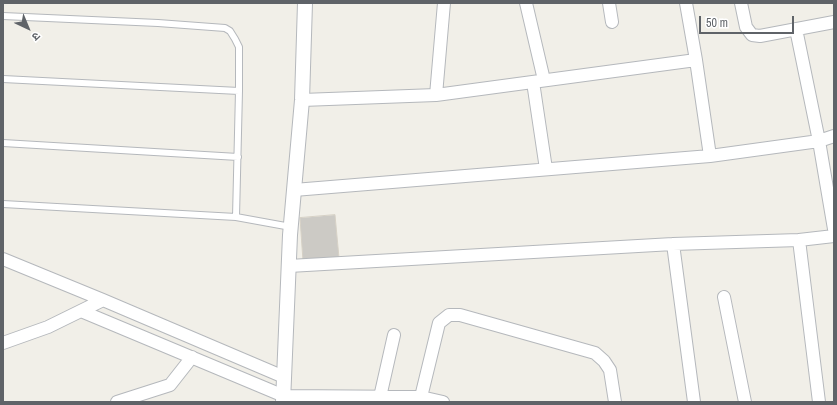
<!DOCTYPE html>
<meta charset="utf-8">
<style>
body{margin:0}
#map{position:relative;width:837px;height:405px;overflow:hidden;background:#f1efe8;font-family:"Archivo Narrow","Noto Sans Devanagari",sans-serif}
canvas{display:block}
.frame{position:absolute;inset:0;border:4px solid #5f6368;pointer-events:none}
.north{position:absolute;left:8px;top:8px;width:40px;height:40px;-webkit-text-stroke:3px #fff;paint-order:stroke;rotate:136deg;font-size:11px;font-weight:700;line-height:16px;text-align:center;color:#5f6368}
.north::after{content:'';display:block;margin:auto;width:14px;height:18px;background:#5f6368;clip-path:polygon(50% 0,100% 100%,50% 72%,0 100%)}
.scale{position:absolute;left:699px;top:16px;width:95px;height:18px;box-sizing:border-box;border:2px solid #5f6368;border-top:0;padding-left:5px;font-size:12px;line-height:14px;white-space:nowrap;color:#5f6368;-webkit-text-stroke:3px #fff;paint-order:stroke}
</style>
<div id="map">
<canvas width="837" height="405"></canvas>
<div class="frame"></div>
<div class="north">उ</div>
<div class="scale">50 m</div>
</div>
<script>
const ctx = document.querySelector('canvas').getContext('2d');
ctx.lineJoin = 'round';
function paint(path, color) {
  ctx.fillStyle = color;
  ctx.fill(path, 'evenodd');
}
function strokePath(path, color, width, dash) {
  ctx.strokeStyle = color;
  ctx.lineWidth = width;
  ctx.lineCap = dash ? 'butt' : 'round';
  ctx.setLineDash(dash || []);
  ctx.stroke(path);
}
const building = new Path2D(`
 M335,215L339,258L303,261L300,218Z`);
paint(building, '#cccac5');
strokePath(building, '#d6d1c6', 1);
const service = new Path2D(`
 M3,16L158,23L225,28L230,31L235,39L239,47V91L236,217
 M3,79L239,91
 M3,143L238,157
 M3,204L236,217L291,227`);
const minor = new Path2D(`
 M526,3L544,80
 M609,3L612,22
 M686,3L696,60L710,156
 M741,3L746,27L752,35L760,36L834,22
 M796,29L819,141L834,229
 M533,82L546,169
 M436,95L444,3
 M302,100L436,95L696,60
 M294,190L710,156L819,141L834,136
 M673,244L694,402
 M3,259L103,300L284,377
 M289,266L673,244L799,240
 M724,297L745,402
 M81,311L284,396L421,397L443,402
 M3,343L48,327L103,300
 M380,397L394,335
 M421,397L439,323L449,315H460L595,353L604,361L610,370L615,402
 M117,402L170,385L192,357
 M819,402L799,240L834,236`);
const tertiary = new Path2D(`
 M283,402L290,235L302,100L305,3`);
strokePath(service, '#b5b8bc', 8);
strokePath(minor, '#b5b8bc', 14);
strokePath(tertiary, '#b5b8bc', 16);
strokePath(service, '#fff', 6);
strokePath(minor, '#fff', 12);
strokePath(tertiary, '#fff', 14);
</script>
